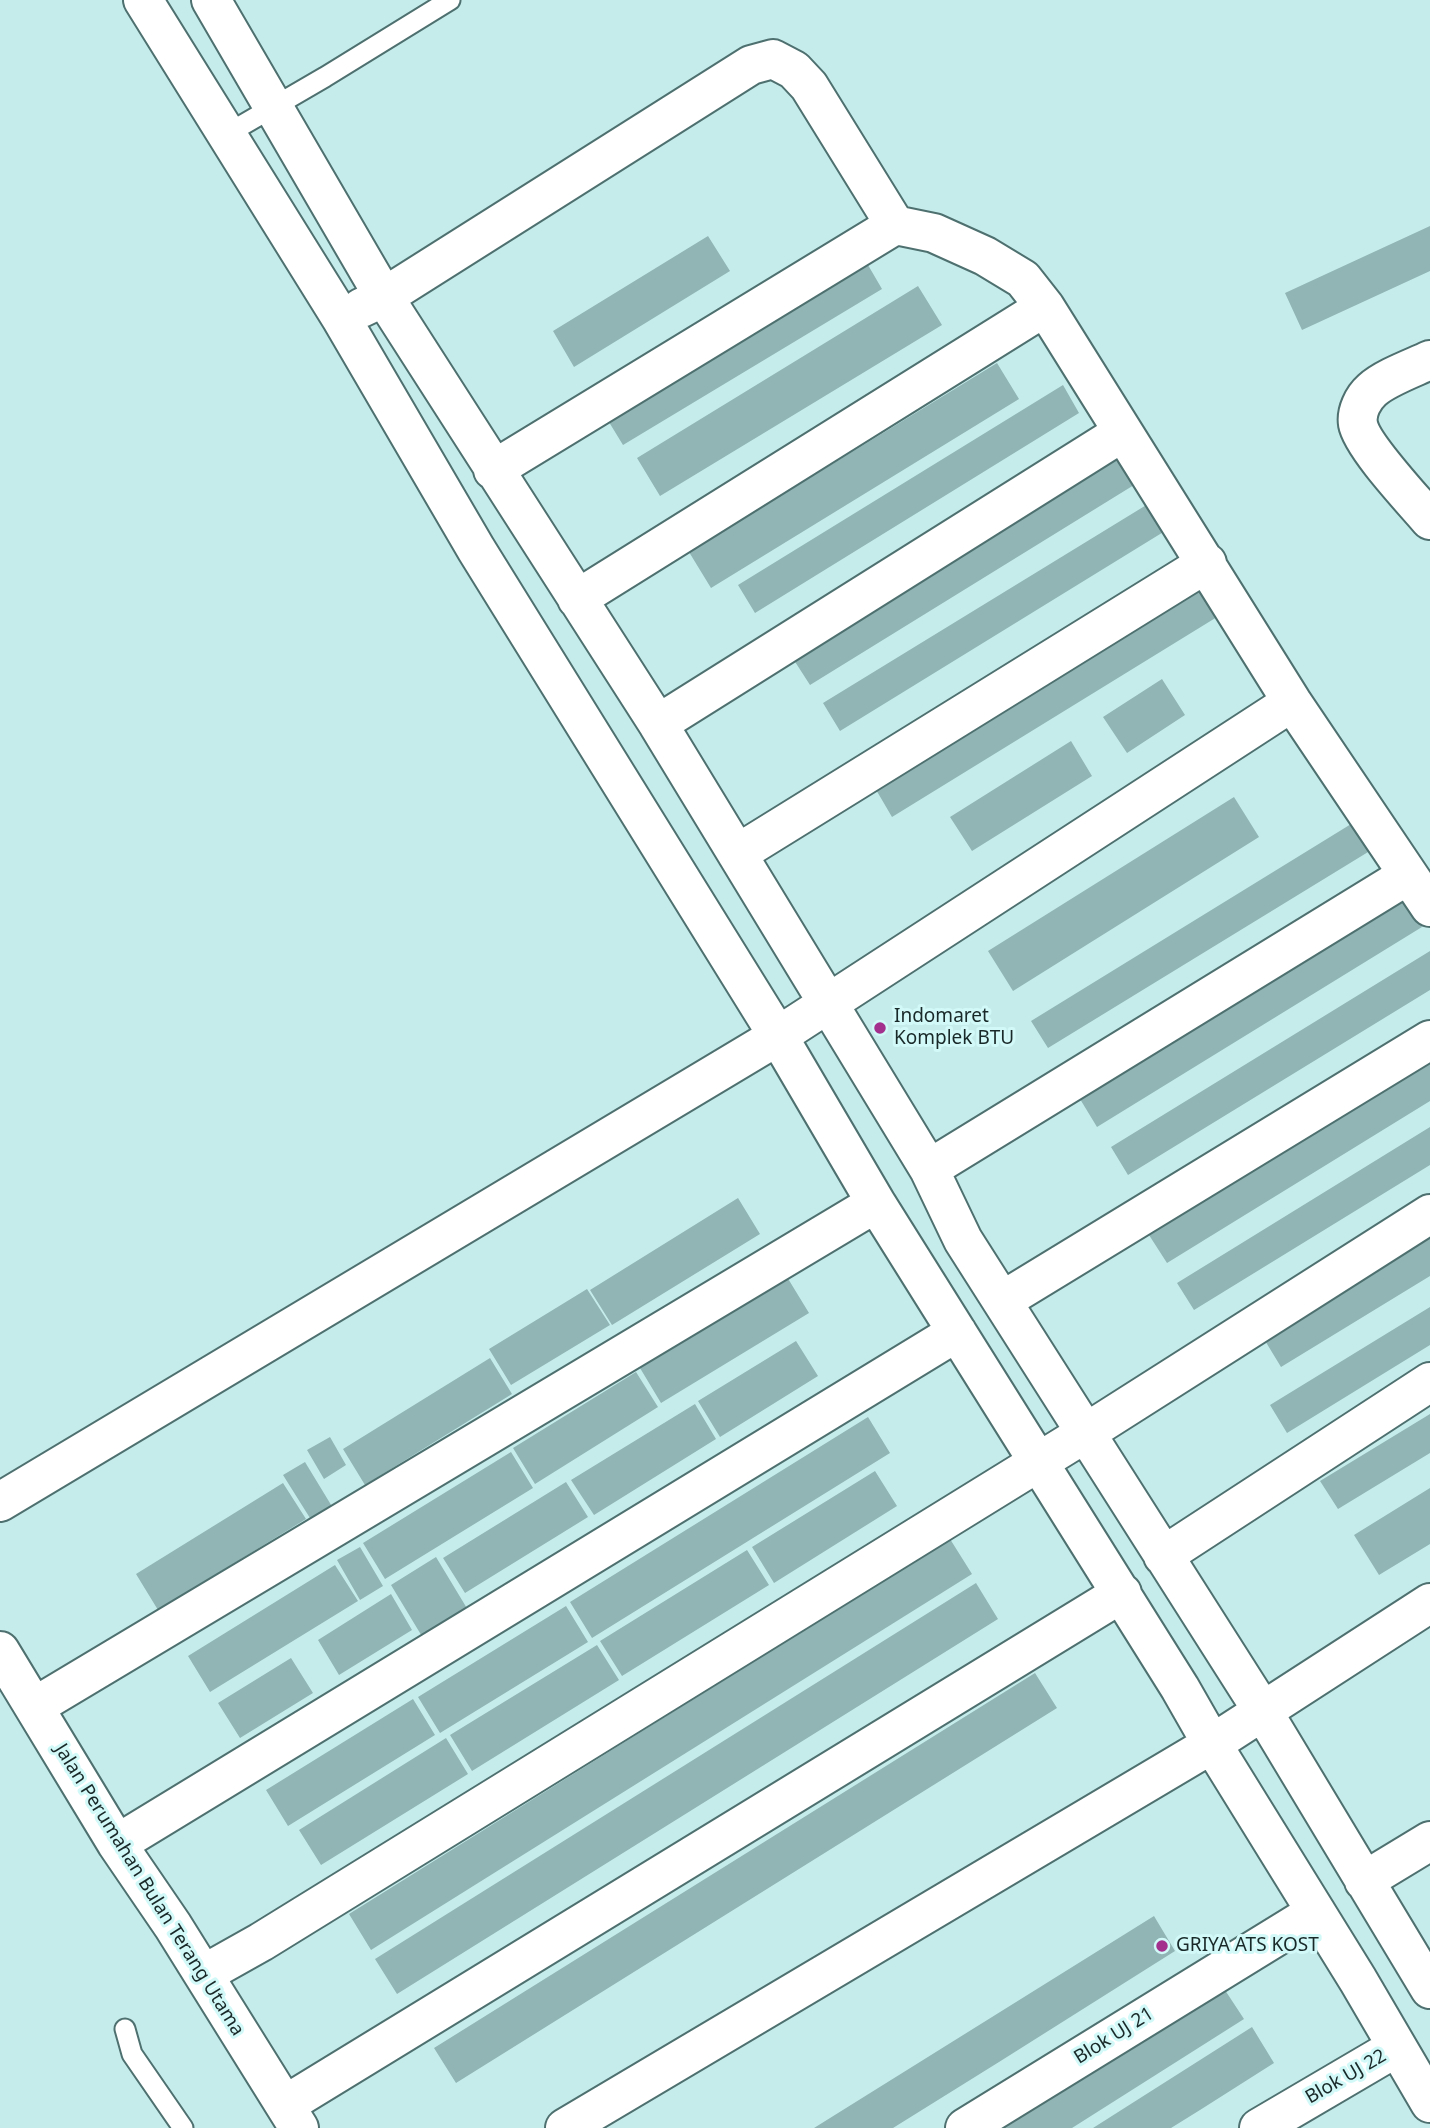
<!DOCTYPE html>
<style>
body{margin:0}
canvas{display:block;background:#c5ebea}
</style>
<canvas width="1430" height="2128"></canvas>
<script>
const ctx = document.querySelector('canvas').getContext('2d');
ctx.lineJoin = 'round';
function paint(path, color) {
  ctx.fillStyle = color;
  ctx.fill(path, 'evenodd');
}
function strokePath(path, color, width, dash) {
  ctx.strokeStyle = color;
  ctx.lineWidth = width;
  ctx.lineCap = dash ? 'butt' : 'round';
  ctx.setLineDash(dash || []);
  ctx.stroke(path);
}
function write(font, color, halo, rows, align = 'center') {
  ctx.font = font + ' "Noto Sans",sans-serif';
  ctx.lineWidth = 6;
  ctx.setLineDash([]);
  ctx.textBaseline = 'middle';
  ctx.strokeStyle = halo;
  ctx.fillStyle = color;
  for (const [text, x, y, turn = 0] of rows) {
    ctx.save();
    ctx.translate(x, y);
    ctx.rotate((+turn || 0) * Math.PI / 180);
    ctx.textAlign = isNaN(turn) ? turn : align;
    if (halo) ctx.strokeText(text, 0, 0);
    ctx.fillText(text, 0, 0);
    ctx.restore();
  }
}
paint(new Path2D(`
 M1430,226V271L1302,330L1285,293Z
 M708,236L730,271L574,367L553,331Z
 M861,253L882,289L623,445L601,409Z
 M918,286L942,325L660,496L637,458Z
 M997,363L1019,399L711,588L689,552Z
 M1063,385L1079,413L755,613L738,585Z
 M1117,457L1134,485L810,685L792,657Z
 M1148,504L1165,531L840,731L823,703Z
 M1200,589L1217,617L892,817L875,788Z
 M1162,679L1185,715L1127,753L1103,717Z
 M1071,741L1092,776L972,851L950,817Z
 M1234,797L1259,837L1013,991L988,951Z
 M1356,821L1373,849L1048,1048L1031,1021Z
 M1405,899L1422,927L1097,1127L1080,1099Z
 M1430,951V990L1128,1175L1111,1147Z
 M1430,1063V1101L1167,1263L1149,1235Z
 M1430,1127V1165L1194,1310L1177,1283Z
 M738,1198L760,1234L612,1325L590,1290Z
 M1430,1237V1276L1281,1367L1264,1339Z
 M787,1277L809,1313L661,1403L640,1368Z
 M587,1289L610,1325L511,1385L489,1349Z
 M1430,1307V1345L1287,1433L1270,1405Z
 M796,1341L818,1376L720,1437L698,1401Z
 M490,1358L512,1394L365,1485L343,1449Z
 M636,1372L658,1407L535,1484L513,1448Z
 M695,1404L716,1439L594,1515L571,1480Z
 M1430,1414V1453L1338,1509L1320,1481Z
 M868,1417L890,1453L592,1638L570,1602Z
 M330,1437L346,1465L324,1479L307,1450Z
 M511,1452L533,1488L385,1579L363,1543Z
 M305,1462L336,1513L315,1526L283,1475Z
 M875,1471L897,1506L774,1583L752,1547Z
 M566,1482L588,1517L465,1593L443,1558Z
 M283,1483L306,1519L158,1610L136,1574Z
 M1430,1488V1544L1379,1575L1354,1535Z
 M950,1539L972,1574L371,1950L349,1914Z
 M360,1547L383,1586L360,1600L337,1560Z
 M747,1550L769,1585L622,1676L600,1641Z
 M436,1557L468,1610L423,1638L391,1585Z
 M335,1565L358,1601L210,1692L188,1656Z
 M976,1583L998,1619L397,1994L375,1959Z
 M391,1594L412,1630L339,1675L318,1640Z
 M566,1606L588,1642L440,1733L418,1697Z
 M597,1645L619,1680L472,1771L450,1735Z
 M291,1658L313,1693L240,1738L218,1703Z
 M1035,1673L1057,1708L456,2083L434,2048Z
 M413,1699L435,1735L288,1826L266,1790Z
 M446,1738L468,1774L321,1865L299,1830Z
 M1154,1916L1175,1951L999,2062L893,2128H814Z
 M1221,1984L1244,2019L1072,2128H994Z
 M1252,2027L1274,2063L1200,2110L1171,2128H1093Z`), '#90b5b4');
const service = new Path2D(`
 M227,134L325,77L450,0
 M125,2029L132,2054L183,2128`);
const minor = new Path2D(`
 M143,0L341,318L476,549L778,1036L876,1203L1180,1688L1212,1744L1358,1980L1430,2103
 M211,0L384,297L658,724L929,1169L963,1240L1262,1710L1430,1989
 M361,308L384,297L751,65L773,59L794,70L809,86L895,225
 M1430,360C1413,368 1385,378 1372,390C1363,398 1356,412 1358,424C1362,446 1414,501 1430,520
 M493,470L895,225L934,233L985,256L1023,279L1045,307L1292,702L1430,907
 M577,599L1045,307
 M658,724L1123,432
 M737,854L1207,563
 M929,1169L1408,875
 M1002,1301L1430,1040
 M0,1502L778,1036L1292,702
 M1163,1556L1430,1382
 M0,1651L117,1844L173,1926L299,2128
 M34,1707L876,1203
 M117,1844L957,1332
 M1364,1881L1430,1841
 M204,1974L261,1942L1084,1434L1430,1214
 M285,2105L1122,1593
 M565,2128L1212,1744L1430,1603
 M965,2128L1316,1912
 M1259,2128L1397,2047`);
strokePath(service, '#4e7170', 23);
strokePath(minor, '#4e7170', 42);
strokePath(service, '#fff', 19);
strokePath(minor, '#fff', 38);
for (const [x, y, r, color] of [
 [880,1028,7,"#a2308c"],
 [1162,1946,7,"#a2308c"]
]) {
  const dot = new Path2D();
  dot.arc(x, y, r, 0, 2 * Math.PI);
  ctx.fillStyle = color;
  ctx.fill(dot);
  strokePath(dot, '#d2f9f8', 2.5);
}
write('19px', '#192828', '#d2f9f8', [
 ["Indomaret",894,1017],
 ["Komplek BTU",894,1039],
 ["GRIYA ATS KOST",1176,1946]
], 'left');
write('19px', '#192828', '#d2f9f8', [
 ["Jalan Perumahan Bulan Terang Utama",149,1890,58],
 ["Blok UJ 21",1114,2036,-32],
 ["Blok UJ 22",1346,2077,-30]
]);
</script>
